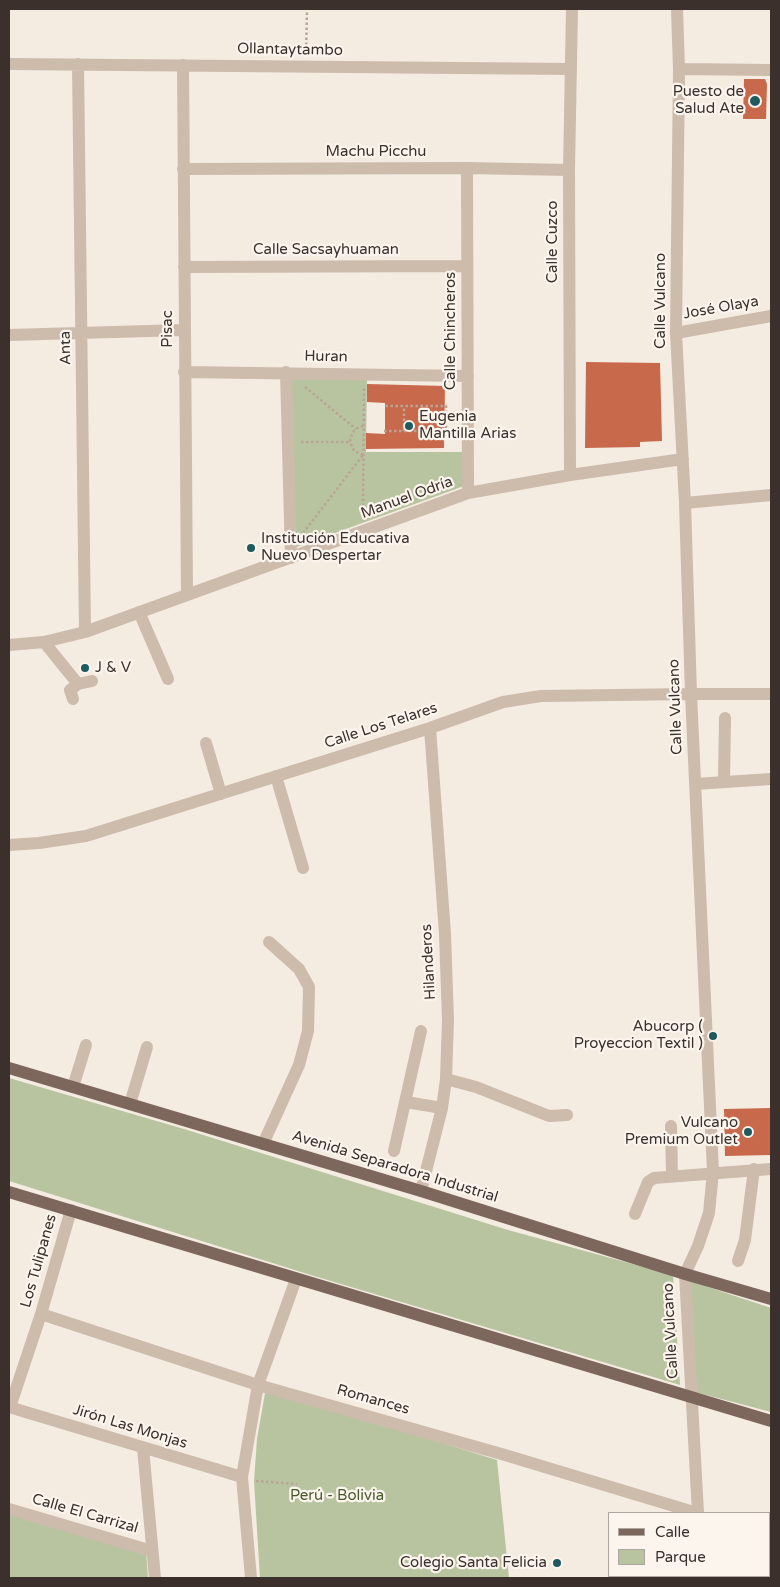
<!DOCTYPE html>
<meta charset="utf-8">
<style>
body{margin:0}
#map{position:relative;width:780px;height:1587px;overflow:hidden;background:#f4ebe1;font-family:"Varela Round",sans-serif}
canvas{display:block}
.frame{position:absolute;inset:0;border:10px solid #3b302b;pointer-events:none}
.legend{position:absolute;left:608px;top:1512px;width:162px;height:65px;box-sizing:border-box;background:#fbf5ee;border:1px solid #aea6a0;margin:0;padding:6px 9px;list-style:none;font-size:15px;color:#3b302b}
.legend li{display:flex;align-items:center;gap:10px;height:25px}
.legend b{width:25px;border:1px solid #aea6a0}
</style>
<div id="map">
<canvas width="780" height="1587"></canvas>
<div class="frame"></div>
<ul class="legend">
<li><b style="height:6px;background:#7d675c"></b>Calle</li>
<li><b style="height:14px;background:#b8c4a0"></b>Parque</li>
</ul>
</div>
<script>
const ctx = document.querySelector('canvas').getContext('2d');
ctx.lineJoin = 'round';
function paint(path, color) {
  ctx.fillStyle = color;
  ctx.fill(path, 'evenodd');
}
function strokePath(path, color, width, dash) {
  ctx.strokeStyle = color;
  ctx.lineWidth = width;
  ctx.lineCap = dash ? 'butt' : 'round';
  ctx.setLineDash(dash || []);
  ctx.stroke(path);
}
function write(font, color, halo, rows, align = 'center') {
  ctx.font = font + ' "Varela Round",sans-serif';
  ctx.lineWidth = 4.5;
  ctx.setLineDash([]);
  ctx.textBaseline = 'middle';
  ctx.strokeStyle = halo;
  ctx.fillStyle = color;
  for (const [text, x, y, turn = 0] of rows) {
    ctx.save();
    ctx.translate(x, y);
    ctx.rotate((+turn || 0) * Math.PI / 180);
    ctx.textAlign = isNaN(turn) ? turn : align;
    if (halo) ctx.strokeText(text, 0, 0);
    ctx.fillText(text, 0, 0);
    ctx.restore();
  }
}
paint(new Path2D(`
 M291,376L367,377L366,452H463L464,486L294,548Z
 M9,1078L184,1129L508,1230L673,1275L680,1385L314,1276L9,1181Z
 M690,1281L771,1308V1412L695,1392Z
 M268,1389L497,1460L509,1578H260L254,1481L257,1439L265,1393Z
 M9,1512L146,1549L148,1578H9Z`), '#b8c4a0');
paint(new Path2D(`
 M744,79H765L767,84L766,119H743Z
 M586,362L660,363L662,441L640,442V447L585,448Z
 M367,384L445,386L444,448L366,449V433L385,434V403L367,402Z
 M771,1108V1155L725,1156L724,1109Z`), '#c8694b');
strokePath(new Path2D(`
 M306,55L307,9
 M305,387L356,429
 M446,418H453
 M384,431H446V406H384
 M404,431V406
 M301,442H350
 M363,455L354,451L350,442C351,433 355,427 364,426
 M363,516L364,386
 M303,533L363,455
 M256,1481L297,1484
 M460,1566L506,1561`), '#b9a596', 2.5, [2.5, 2.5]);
strokePath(new Path2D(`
 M677,9L679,69L676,333L685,503L691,694L713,1172L709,1213L698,1246L685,1274L698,1513
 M9,64L571,69
 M78,64L85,632
 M183,65L187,594
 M679,69L771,70
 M467,168L468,493
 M183,169L467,168L569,170
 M184,267L467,266
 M676,333L771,316
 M9,335L184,330
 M184,372L468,376
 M286,372L291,558
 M570,475L569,170L572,9
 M685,503L771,495
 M139,612L168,679
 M44,642L78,684
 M9,645L44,642L85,632L468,493L570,475L683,459
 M73,699L70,690L78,684L92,681
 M206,743L221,794
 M276,776L303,868
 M724,782L725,718
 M695,784L771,779
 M9,845L39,843L86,836L430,728L503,702L541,696L691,694H771
 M446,1079L476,1087L549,1116L567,1115
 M73,1087L86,1045
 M406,1102L442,1108
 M130,1104L147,1047
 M671,1126L672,1176
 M263,1144L299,1065L308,1031L309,987L299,969L269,942
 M394,1151L421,1031
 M421,1191L442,1108L446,1079L448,1020L445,934L430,728
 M635,1214L648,1182L654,1178L771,1169
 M738,1261L745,1240L754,1169
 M41,1314L258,1385L505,1455L697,1513
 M9,1407L242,1477
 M10,1407L41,1314L71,1210
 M143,1448L155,1578
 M9,1509L152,1551
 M705,1576V1578
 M251,1578L242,1477L258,1385L296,1279`), '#cdbbac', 12);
strokePath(new Path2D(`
 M9,1068L421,1191L685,1274L771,1299
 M9,1192L771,1421`), '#7d675c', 12);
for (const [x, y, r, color] of [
 [755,101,6,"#1f5a5e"],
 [409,426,5,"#1f5a5e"],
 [251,548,5,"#1f5a5e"],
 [85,668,5,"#1f5a5e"],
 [713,1036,5,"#1f5a5e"],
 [748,1132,5,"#1f5a5e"],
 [557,1563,5,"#1f5a5e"]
]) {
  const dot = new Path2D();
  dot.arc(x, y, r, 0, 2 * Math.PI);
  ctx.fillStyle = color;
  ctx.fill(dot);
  strokePath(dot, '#fbf5ee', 2);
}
write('15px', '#3b302b', '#fbf5ee', [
 ["Ollantaytambo",290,50,1],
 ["Machu Picchu",376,152],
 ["Calle Cuzco",553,242,-90],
 ["Calle Sacsayhuaman",326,250],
 ["Calle Vulcano",661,301,-90],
 ["José Olaya",721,308,-10],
 ["Pisac",168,329,-90],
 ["Calle Chincheros",451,331,-90],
 ["Anta",66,348,-91],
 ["Huran",326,357,1],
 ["Manuel Odría",407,498,-20],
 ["Calle Vulcano",676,707,-92],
 ["Calle Los Telares",381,726,-18],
 ["Hilanderos",429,962,-93],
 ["Avenida Separadora Industrial",395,1167,17],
 ["Los Tulipanes",39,1261,-74],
 ["Calle Vulcano",671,1331,-93],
 ["Romances",373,1400,16],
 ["Jirón Las Monjas",130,1427,17],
 ["Calle El Carrizal",85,1514,16]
]);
write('15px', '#3b302b', '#fbf5ee', [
 ["Puesto de",744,92],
 ["Salud Ate",744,109],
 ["Eugenia",419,417,"left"],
 ["Mantilla Arias",419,434,"left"],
 ["Institución Educativa",261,539,"left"],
 ["Nuevo Despertar",261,556,"left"],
 ["J & V",95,668,"left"],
 ["Abucorp (",703,1027],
 ["Proyeccion Textil )",703,1044],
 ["Vulcano",738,1123],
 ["Premium Outlet",738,1140],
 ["Colegio Santa Felicia",547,1563]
], 'right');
write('15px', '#4a5a2e', '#fbf5ee', [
 ["Perú - Bolivia",337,1496]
]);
</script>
